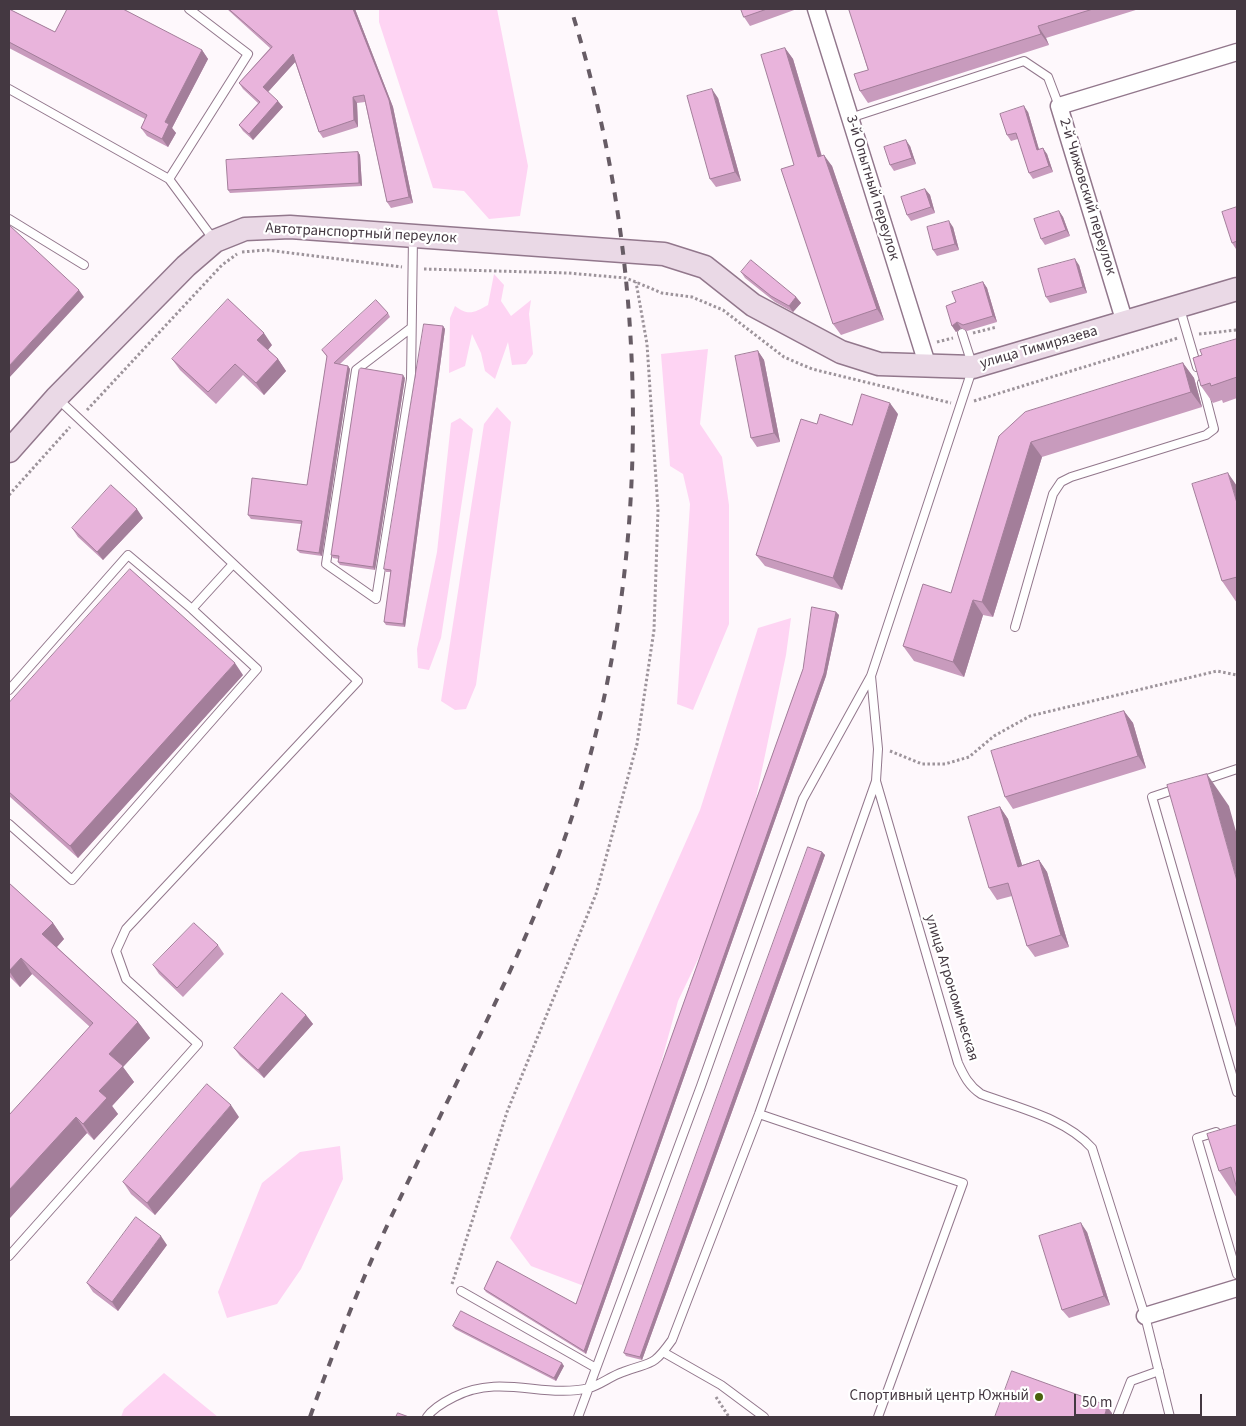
<!DOCTYPE html>
<meta charset="utf-8">
<style>
body{margin:0}
#map{position:relative;width:1246px;height:1426px;overflow:hidden;background:#fef8fc;font-family:"Source Sans 3",sans-serif}
canvas{display:block}
.frame{position:absolute;inset:0;border:10px solid #443841;pointer-events:none}
.scale{position:absolute;left:1074px;top:1394px;width:128px;height:22px;box-sizing:border-box;border:2px solid #443841;border-top:0;padding-left:6px;font-size:15px;line-height:18px;white-space:nowrap;color:#443841;-webkit-text-stroke:4px #fff;paint-order:stroke}
</style>
<div id="map">
<canvas width="1246" height="1426"></canvas>
<div class="frame"></div>
<div class="scale">50 m</div>
</div>
<script>
const ctx = document.querySelector('canvas').getContext('2d');
ctx.lineJoin = 'round';
function paint(path, color) {
  ctx.fillStyle = color;
  ctx.fill(path, 'evenodd');
}
function strokePath(path, color, width, dash) {
  ctx.strokeStyle = color;
  ctx.lineWidth = width;
  ctx.lineCap = dash ? 'butt' : 'round';
  ctx.setLineDash(dash || []);
  ctx.stroke(path);
}
function write(font, color, halo, rows, align = 'center') {
  ctx.font = font + ' "Source Sans 3",sans-serif';
  ctx.lineWidth = 4.5;
  ctx.setLineDash([]);
  ctx.textBaseline = 'middle';
  ctx.strokeStyle = halo;
  ctx.fillStyle = color;
  for (const [text, x, y, turn = 0] of rows) {
    ctx.save();
    ctx.translate(x, y);
    ctx.rotate((+turn || 0) * Math.PI / 180);
    ctx.textAlign = isNaN(turn) ? turn : align;
    if (halo) ctx.strokeText(text, 0, 0);
    ctx.fillText(text, 0, 0);
    ctx.restore();
  }
}
paint(new Path2D(`
 M379,9H497L528,166L520,216L489,219L464,191L433,188L379,22Z
 M494,274L504,285L501,301L511,316L531,300L529,314L533,354L526,364L512,365L508,342L495,379L485,371L481,353L472,334L465,366L449,373L450,318L455,306C468,316 474,313 488,305Z
 M708,349L700,424L722,457L729,505V624L693,710L677,704L690,504L683,474L670,466L661,354Z
 M497,407L511,422L476,685L466,709L455,710L441,701L484,424Z
 M460,418L473,429L441,638L429,670L418,668L417,649L437,552L451,423Z
 M791,618L786,655L751,822L734,884L678,1001L607,1260L584,1286L531,1266L510,1238L700,810L758,628Z
 M340,1146L343,1179L301,1269L277,1304L227,1318L218,1292L262,1183L300,1152Z
 M164,1373L218,1417H121L124,1409Z`), '#fed4f3');
const service = new Path2D(`
 M9,89L169,179L214,240
 M850,118L1024,61L1048,77L1059,106
 M169,179L248,54L189,9
 M9,219L84,265
 M1180,309L1197,367
 M411,328L356,370L326,564L376,599L411,379L413,237
 M192,609L233,564
 M1015,627L1053,494L1061,482L1071,477L1206,435L1214,429L1202,383
 M9,690L128,555L192,609L257,669L72,880L9,824
 M876,781L958,1063C964,1076 969,1086 981,1094C1018,1108 1065,1118 1092,1148L1145,1316L1170,1417
 M1201,781L1237,769
 M1179,788L1152,797L1237,1092
 M759,1114L963,1183L878,1417
 M1216,1132L1197,1138L1237,1274
 M9,1256L198,1044L126,979L116,951L126,929L358,681L58,399
 M461,1291L596,1368
 M663,1352L721,1385L764,1417
 M427,1417C433,1408 444,1402 454,1397C501,1373 544,1399 589,1388C600,1385 611,1376 623,1372C652,1361 652,1368 672,1340L759,1114L876,781L878,749L871,676
 M578,1417L701,1086L803,799L871,676L973,367L962,333
 M1117,1417L1131,1381L1159,1371`);
const minor = new Path2D(`
 M816,9L928,367
 M1125,323L1059,106L1237,52
 M1145,1316L1237,1288`);
const secondary = new Path2D(`
 M9,451L56,398L186,266L215,241L245,229L290,227L664,254L705,267L753,305L841,352L879,364L973,367L1237,289`);
strokePath(service, '#92778c', 10);
strokePath(minor, '#92778c', 19);
strokePath(secondary, '#92778c', 25);
strokePath(new Path2D(`
 M242,252L267,250L402,267
 M424,269L568,273L626,278L662,293L692,297L723,310L784,357L812,369L951,403
 M973,333L997,327
 M1199,334L1237,330
 M937,342L953,338
 M974,401L1178,338
 M87,410L222,265L237,254
 M9,495L70,427
 M890,751L922,764H945L969,757L994,736L1030,716L1217,671L1237,675
 M452,1284L507,1112L596,894L637,744L654,630L658,510L647,344L636,282
 M716,1397L729,1417`), '#9d949b', 3, [2.5, 2.5]);
strokePath(service, '#fff', 8);
strokePath(minor, '#fff', 16);
strokePath(secondary, '#ead9e6', 22);
strokePath(new Path2D(`
 M310,1417C335,1347 362,1278 394,1211C450,1093 513,977 559,854C656,591 655,275 571,9`), '#675c65', 4, [9, 9]);
paint(new Path2D(`
 M9,9L55,32L202,50L208,59L172,128L176,133L168,147L147,136L141,128L145,119L9,48Z
 M227,9H355L393,107L413,203L391,208L387,202L365,102L357,103L358,127L323,138L319,132L295,62L268,92L283,107L253,140L243,131L239,125L258,103L243,89L239,83L270,48Z
 M741,9H797L750,26L744,17Z
 M849,9H1139L1046,38L1049,45L868,103L860,91L868,70Z
 M785,48L793,59L822,156L832,166L884,320L841,335L833,324Z
 M718,98L741,181L716,187L710,179Z
 M1028,112L1039,150L1047,154L1053,172L1033,179L1029,173L1018,139L1011,141L1007,135Z
 M910,146L916,164L894,171L890,165Z
 M358,152L360,155L362,186L230,193L228,190Z
 M925,189L930,195L935,213L911,221L907,215Z
 M1237,207V248L1236,249L1232,243Z
 M1059,211L1063,217L1070,236L1045,245L1041,239Z
 M953,227L959,250L937,256L933,250Z
 M1079,265L1087,293L1050,303L1046,297Z
 M741,272L796,297L801,303L793,312L775,302L745,278Z
 M983,282L987,288L997,322L967,331L961,328L956,332L952,326L956,302Z
 M388,313L390,317L340,364L348,366L350,369L322,556L300,553L297,550L301,524L251,519L248,515L307,485L327,357L322,350Z
 M443,326L445,329L405,627L386,625L384,622L391,572H386L384,569Z
 M1237,339V398L1223,403L1222,400L1213,403L1201,386L1202,355Z
 M272,345L268,350L278,359L286,371L264,395L243,375L216,404L180,370L172,359Z
 M758,351L764,360L780,442L757,447L751,438Z
 M1183,363L1194,378L1202,407L1042,457L993,617L983,615L964,677L914,661L903,646L951,593L999,436Z
 M405,378L375,570L340,565L338,562L339,559L333,558L331,555Z
 M898,414L842,590L765,566L756,555L817,424L852,425Z
 M1237,486V603L1222,581Z
 M143,518L103,560L78,537L72,528Z
 M836,612L839,615L826,676L586,1354L486,1292L484,1289L576,1304L803,669Z
 M243,675L78,858L9,796V703Z
 M1124,711L1133,723L1146,768L1013,809L1005,797Z
 M1000,807L1008,819L1022,865L1039,860L1047,872L1069,947L1035,957L1027,946L1012,896L997,900L989,888Z
 M822,852L825,855L642,1360L626,1356L624,1353Z
 M9,883L53,923L64,939L57,947L138,1022L150,1038L123,1067L134,1082L112,1106L118,1114L94,1140L87,1133L9,1219L90,1027L32,974L20,987L9,976Z
 M218,945L224,954L183,997L159,974L153,965Z
 M306,1015L313,1024L264,1078L240,1056L234,1048Z
 M239,1117L155,1215L131,1194L123,1182Z
 M1237,1125V1198L1219,1171Z
 M1087,1232L1110,1305L1069,1318L1062,1310Z
 M167,1245L118,1311L93,1292L87,1283Z
 M453,1326L564,1366L556,1381L455,1329Z`), '#c89bbd');
paint(new Path2D(`
 M353,9H355L393,107L413,203L409,197Z
 M1038,26L1046,38L1049,45L1041,34Z
 M785,48L793,59L825,168L818,157Z
 M202,50L208,59L172,128L176,133L168,147L162,139L165,122Z
 M293,54L297,60L267,93L263,87Z
 M712,89L718,98L741,181L735,172Z
 M353,97L357,103L358,127L354,120Z
 M278,101L283,107L253,140L249,134Z
 M1024,106L1028,112L1041,156L1037,150Z
 M906,140L910,146L916,164L912,158Z
 M1043,148L1047,154L1053,172L1049,166Z
 M358,152L360,155L362,186L359,183Z
 M824,155L832,166L884,320L877,309Z
 M925,189L930,195L935,213L931,207Z
 M1059,211L1063,217L1070,236L1066,230Z
 M949,221L953,227L959,250L955,244Z
 M1075,259L1079,265L1087,293L1083,287Z
 M983,282L987,288L997,322L993,316Z
 M79,290L84,297L9,378V366Z
 M796,297L801,303L793,312L789,306Z
 M957,322L961,328L956,332L952,326Z
 M443,326L445,329L405,627L403,624Z
 M264,333L272,345L266,352L257,340Z
 M758,351L764,360L780,442L774,433Z
 M278,359L286,371L264,395L256,383Z
 M1183,363L1194,378L1202,407L1191,392Z
 M348,366L350,369L322,556L319,553Z
 M403,375L405,378L375,570L373,567Z
 M890,403L898,414L842,590L833,578Z
 M1031,442L1042,457L993,617L982,602Z
 M1228,473L1237,486V503Z
 M137,509L143,518L103,560L97,552Z
 M973,600L983,615L964,677L953,662Z
 M836,612L839,615L826,676L586,1354L584,1351Z
 M235,663L243,675L78,858L70,846Z
 M1124,711L1133,723L1146,768L1138,756Z
 M1207,774L1229,806L1237,835V881Z
 M1000,807L1008,819L1026,878L1018,867Z
 M822,852L825,855L642,1360L640,1357Z
 M1039,860L1047,872L1069,947L1061,935Z
 M53,923L64,939L54,950L42,934Z
 M21,958L32,974L20,987L9,971Z
 M306,1015L313,1024L264,1078L258,1070Z
 M138,1022L150,1038L123,1067L134,1082L112,1106L118,1114L94,1140L83,1124L99,1091L109,1054Z
 M231,1105L239,1117L155,1215L147,1203Z
 M76,1117L87,1133L9,1219V1190Z
 M1081,1223L1087,1232L1110,1305L1104,1296Z
 M161,1236L167,1245L118,1311L112,1302Z
 M562,1363L564,1366L556,1381L554,1378Z
 M1106,1405L1112,1413V1417H1104Z`), '#a37e9a');
const building = new Path2D(`
 M9,9L55,32L67,9H123L202,50L165,122L169,124L162,139L141,128L147,115L9,42Z
 M229,9H353L389,100L409,197L387,202L364,95L353,97L354,120L319,132L293,54L263,87L278,101L249,134L239,125L260,102L239,83L272,47Z
 M741,9H767L744,17Z
 M849,9H1093L1038,26L1041,34L860,91L854,74L868,70Z
 M785,48L818,157L824,155L877,309L833,324L781,169L794,165L761,55Z
 M712,89L735,172L710,179L687,96Z
 M1024,106L1037,150L1043,148L1049,166L1029,173L1016,133L1007,135L1000,114Z
 M906,140L912,158L890,165L884,147Z
 M358,152L359,183L228,190L226,160Z
 M925,189L931,207L907,215L901,197Z
 M1237,207V241L1232,243L1222,212Z
 M1059,211L1066,230L1041,239L1034,219Z
 M949,221L955,244L933,250L927,227Z
 M9,225L79,290L9,366Z
 M1075,259L1083,287L1046,297L1038,269Z
 M751,260L796,297L789,306L771,296L741,272Z
 M983,282L993,316L963,325L957,322L952,326L946,306L956,302L952,292Z
 M228,299L264,333L257,340L278,359L256,383L235,364L208,392L172,359Z
 M376,300L388,313L334,363L348,366L319,553L297,550L302,521L248,515L252,478L307,485L327,356L322,350Z
 M424,324L443,326L403,624L384,622L391,570L384,569Z
 M1237,339V377L1211,386L1210,383L1201,386L1193,358L1202,355L1200,350Z
 M758,351L774,433L751,438L735,356Z
 M1183,363L1191,392L1031,442L982,602L973,600L953,662L903,646L923,584L951,593L999,436L1025,412Z
 M361,368L403,375L373,567L338,562L339,556L331,555L359,370Z
 M862,394L890,403L833,578L756,555L801,419L817,424L820,414L852,425Z
 M1228,473L1237,503V577L1222,581L1192,484Z
 M111,485L137,509L97,552L72,528Z
 M130,569L235,663L70,846L9,792V703Z
 M812,607L836,612L824,673L584,1351L484,1289L497,1261L576,1304L803,669Z
 M1124,711L1138,756L1005,797L991,751Z
 M1207,774L1237,881V1029L1167,785Z
 M1000,807L1018,867L1039,860L1061,935L1027,946L1008,883L989,888L968,817Z
 M808,847L822,852L640,1357L624,1353Z
 M9,883L53,923L42,934L138,1022L109,1054L123,1066L99,1091L107,1098L83,1124L76,1117L9,1190V1115L93,1023L21,958L9,971Z
 M194,923L218,945L177,988L153,965Z
 M282,993L306,1015L258,1070L234,1048Z
 M207,1084L231,1105L147,1203L123,1182Z
 M1237,1125V1189L1231,1167L1219,1171L1207,1134Z
 M136,1217L161,1236L112,1302L87,1283Z
 M1081,1223L1104,1296L1062,1310L1039,1236Z
 M461,1311L562,1363L554,1378L453,1326Z
 M1012,1371L1106,1405V1411L1104,1417H995Z
 M398,1413L409,1417H396Z`);
paint(building, '#e9b4dc');
strokePath(building, '#a37e9a', 1);
for (const [x, y, r, color] of [
 [1039,1397,5,"#49610d"]
]) {
  const dot = new Path2D();
  dot.arc(x, y, r, 0, 2 * Math.PI);
  ctx.fillStyle = color;
  ctx.fill(dot);
  strokePath(dot, '#fff', 2);
}
write('15px', '#443841', '#fff', [
 ["3-й Опытный переулок",872,188,73],
 ["2-й Чижовский переулок",1087,197,73],
 ["Автотранспортный переулок",361,234,3],
 ["улица Тимирязева",1039,348,-16],
 ["улица Агрономическая",951,988,73]
]);
write('15px', '#443841', '#fff', [
 ["Спортивный центр Южный",1029,1397]
], 'right');
</script>
